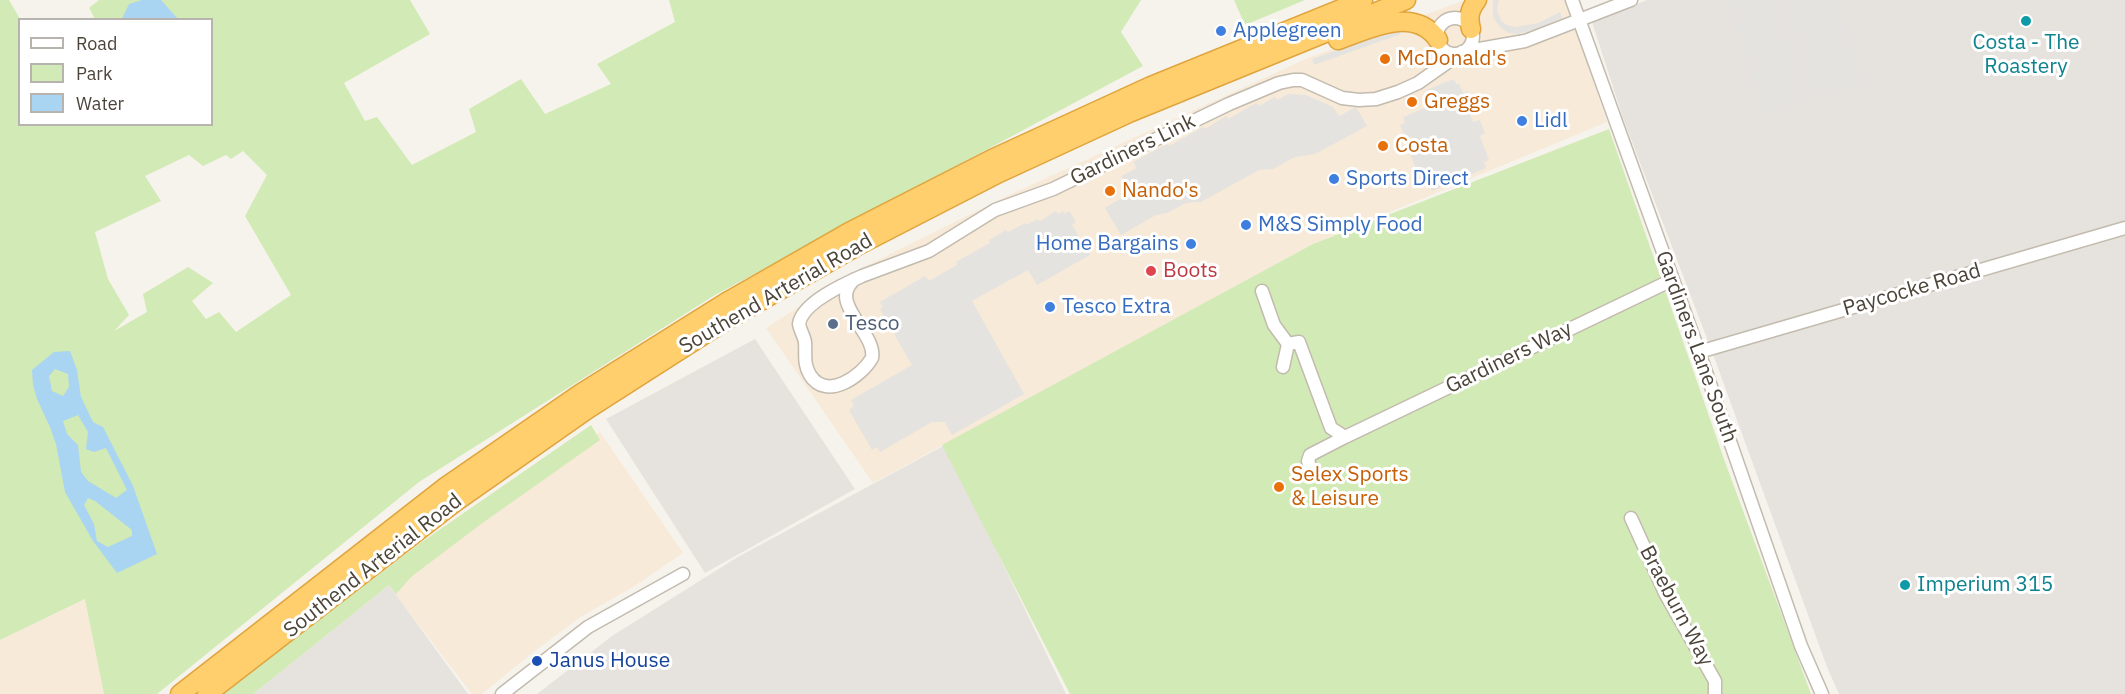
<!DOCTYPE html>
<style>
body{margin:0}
#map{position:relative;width:2125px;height:694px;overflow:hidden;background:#f6f3ec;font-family:"IBM Plex Sans",sans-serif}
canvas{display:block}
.legend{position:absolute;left:18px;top:18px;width:195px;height:108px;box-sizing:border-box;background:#fff;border:2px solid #b7b4b0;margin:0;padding:8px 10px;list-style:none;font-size:18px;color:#4b4439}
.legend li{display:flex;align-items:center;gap:12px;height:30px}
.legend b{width:30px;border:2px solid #b7b4b0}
</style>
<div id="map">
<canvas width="2125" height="694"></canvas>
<ul class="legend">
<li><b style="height:8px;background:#fff"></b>Road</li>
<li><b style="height:16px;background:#d2eab5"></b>Park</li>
<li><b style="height:16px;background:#a9d4f2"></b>Water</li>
</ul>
</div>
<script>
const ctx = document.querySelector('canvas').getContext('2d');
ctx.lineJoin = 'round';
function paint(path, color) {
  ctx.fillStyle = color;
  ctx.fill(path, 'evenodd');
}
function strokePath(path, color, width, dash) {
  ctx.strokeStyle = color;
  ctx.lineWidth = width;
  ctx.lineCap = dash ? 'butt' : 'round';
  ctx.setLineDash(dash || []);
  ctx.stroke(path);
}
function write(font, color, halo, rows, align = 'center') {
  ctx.font = font + ' "IBM Plex Sans",sans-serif';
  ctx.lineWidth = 6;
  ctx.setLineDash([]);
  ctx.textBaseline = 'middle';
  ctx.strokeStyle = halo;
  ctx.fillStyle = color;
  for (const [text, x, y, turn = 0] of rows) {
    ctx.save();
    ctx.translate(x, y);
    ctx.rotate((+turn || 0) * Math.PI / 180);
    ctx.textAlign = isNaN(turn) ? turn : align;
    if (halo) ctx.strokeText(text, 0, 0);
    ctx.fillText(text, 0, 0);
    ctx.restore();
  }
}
paint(new Path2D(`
 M1465,0H1566L1607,122L1313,244L873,483L766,328L837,282L860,269L1007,196L1308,58Z
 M600,432L683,553L633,587L582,616L532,653L482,694H472L392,590L480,515Z
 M86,599L104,694H0V640Z`), '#f7ead8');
paint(new Path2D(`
 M1647,0H2125V694H1839L1827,667L1714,357L1623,118L1592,22Z
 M755,339L855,489L705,573L606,419Z
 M945,445L1066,694H537L612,636L736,558Z
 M389,585L468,694H253Z`), '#e6e2dd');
paint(new Path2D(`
 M0,0H9L20,19V124H212V20L95,19L89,8L99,0H410L430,34L344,83L365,121L377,117L412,165L476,132L469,109L521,79L545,114L611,84L597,64L675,22L669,0H1141L1121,32L1143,66L715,295L419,482L157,694H104L85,599L0,640ZM243,151L267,175L245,216L291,295L236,332L219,312L206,319L192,301L213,283L188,267L143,294L147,312L114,331L129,315L108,279L95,232L161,201L145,176L189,155L203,166L226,155L231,159Z
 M1234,0H1305L1245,25Z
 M1609,129L1725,462L1811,694H1070L942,445L1313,244Z
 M591,425L600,440L481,524L411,577L396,594L389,585L253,694H222L416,546Z`), '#d2eab5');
paint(new Path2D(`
 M1493,0H1499L1497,11L1501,20L1505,24L1515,27L1538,23L1560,12L1562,18L1540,28L1518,34L1508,33L1500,27L1493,17Z
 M1734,0H1777L1808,101L1763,115L1727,2Z
 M1789,0H1839L1865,85L1813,101L1783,2Z
 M1395,29L1401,34L1314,65L1312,59Z
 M1454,79L1456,84L1459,83L1463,93L1468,91L1473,104L1467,108L1473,122L1480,120L1485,133L1480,136L1489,160L1484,162L1486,168L1432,191L1430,185L1424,187L1410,154L1416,151L1411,137L1406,139L1400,125L1405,123L1403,117L1430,106L1426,90Z
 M1288,94L1306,95L1333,107L1339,116L1356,107L1367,126L1315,154L1295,157L1273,169L1259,170L1201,202L1186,203L1167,213L1156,215L1121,235L1105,208L1128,194L1123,184L1125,183L1121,176L1137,168L1133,162L1167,144L1169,146L1203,127L1205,129L1226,116L1228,119L1256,103L1259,106L1275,97L1277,100Z
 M1056,211L1058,214L1063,211L1065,214L1069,211L1076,222L1072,225L1090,255L1037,285L1028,270L972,301L1024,394L952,435L945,422H932L880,452L877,447L872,450L849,410L854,406L851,400L912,365L880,309L883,307L880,302L925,276L929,281L957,265L956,262L990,243L989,240L1006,230L1008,232L1025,223L1026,225L1038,219L1040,221Z`), '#e5e3e0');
paint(new Path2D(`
 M142,0H161L178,19H122L129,4Z
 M70,351L77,370L81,397L93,422L103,427L133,486L157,554L117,573L93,541L65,492L56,444L50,427L37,399L33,385L32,370L54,352ZM55,369L68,374L69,387L63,396L52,391L49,376ZM78,415L88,432L86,449L94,452L106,448L127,490L116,498L88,481L81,472L78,445L67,434L63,421ZM88,498L95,501L132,530V536L108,547L97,541L94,524L84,505Z`), '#a9d4f2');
const minor = new Path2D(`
 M1572,0L1699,352L1801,646L1822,694
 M1437 36a18 18 0 1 1 36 0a18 18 0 1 1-36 0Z
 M855,279C826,302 877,333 872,358C861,377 826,401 810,375C803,364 806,353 805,342C804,336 800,330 799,324C802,303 844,284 862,276L929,251L995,210L1053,189L1229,104L1279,83L1293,80H1302L1342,98L1359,100L1376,99L1398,92L1418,83L1462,52L1525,41L1631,0
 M1262,291L1274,325L1288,344
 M1699,352L2125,228
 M1283,367L1288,344L1299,342L1331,428L1345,437L1672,280
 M1312,471L1308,461L1310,455L1345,437
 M1631,518L1665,593L1715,681V694
 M502,694L588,627L683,574`);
const highway = new Path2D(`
 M1471,29C1468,18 1469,10 1477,0
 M1338,40C1369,29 1415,5 1438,40
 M180,694L444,488L580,394L730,300L849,232L992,159L1151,86L1363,0
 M207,694L454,503L588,409L727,320L857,246L999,173L1129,113L1406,0`);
strokePath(minor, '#c2bbae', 15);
strokePath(highway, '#e0a43c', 21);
strokePath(minor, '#fff', 12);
strokePath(highway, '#ffcf6e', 18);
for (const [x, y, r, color] of [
 [2026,21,6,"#0f9aa8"],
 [1221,31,6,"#3f7fe0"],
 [1385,59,6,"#e8710a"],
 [1412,102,6,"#e8710a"],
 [1522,121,6,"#3f7fe0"],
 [1383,146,6,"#e8710a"],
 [1334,179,6,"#3f7fe0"],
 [1110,191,6,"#e8710a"],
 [1246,225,6,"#3f7fe0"],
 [1191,244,6,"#3f7fe0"],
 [1151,271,6,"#e0444e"],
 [1050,307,6,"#3f7fe0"],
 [833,324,6,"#5c6f8a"],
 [1279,487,6,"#e8710a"],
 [1905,585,6,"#0f9aa8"],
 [537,661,6,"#1a4fb4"]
]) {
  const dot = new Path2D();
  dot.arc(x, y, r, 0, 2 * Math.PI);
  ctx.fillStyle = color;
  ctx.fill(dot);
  strokePath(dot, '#fff', 2);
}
write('21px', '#366cbe', '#fff', [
 ["Applegreen",1233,31],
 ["Lidl",1534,121],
 ["Sports Direct",1346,179],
 ["M&S Simply Food",1258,225],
 ["Home Bargains",1179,244,"right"],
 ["Tesco Extra",1062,307]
], 'left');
write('21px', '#0d838f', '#fff', [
 ["Costa - The",2026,43],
 ["Roastery",2026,67],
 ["Imperium 315",1917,585,"left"]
]);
write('21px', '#c56008', '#fff', [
 ["McDonald's",1397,59],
 ["Greggs",1424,102],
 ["Costa",1395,146],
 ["Nando's",1122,191],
 ["Selex Sports",1291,475],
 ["& Leisure",1291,499]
], 'left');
write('21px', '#4b4439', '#fff', [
 ["Gardiners Link",1133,150,-26],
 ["Paycocke Road",1912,290,-16],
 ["Southend Arterial Road",776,294,-30],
 ["Gardiners Lane South",1696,347,70],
 ["Gardiners Way",1509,358,-26],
 ["Southend Arterial Road",373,566,-38],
 ["Braeburn Way",1676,606,62]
]);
write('21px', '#be3a42', '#fff', [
 ["Boots",1163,271]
], 'left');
write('21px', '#4e5e75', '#fff', [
 ["Tesco",845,324]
], 'left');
write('21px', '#164399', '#fff', [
 ["Janus House",549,661]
], 'left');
</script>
